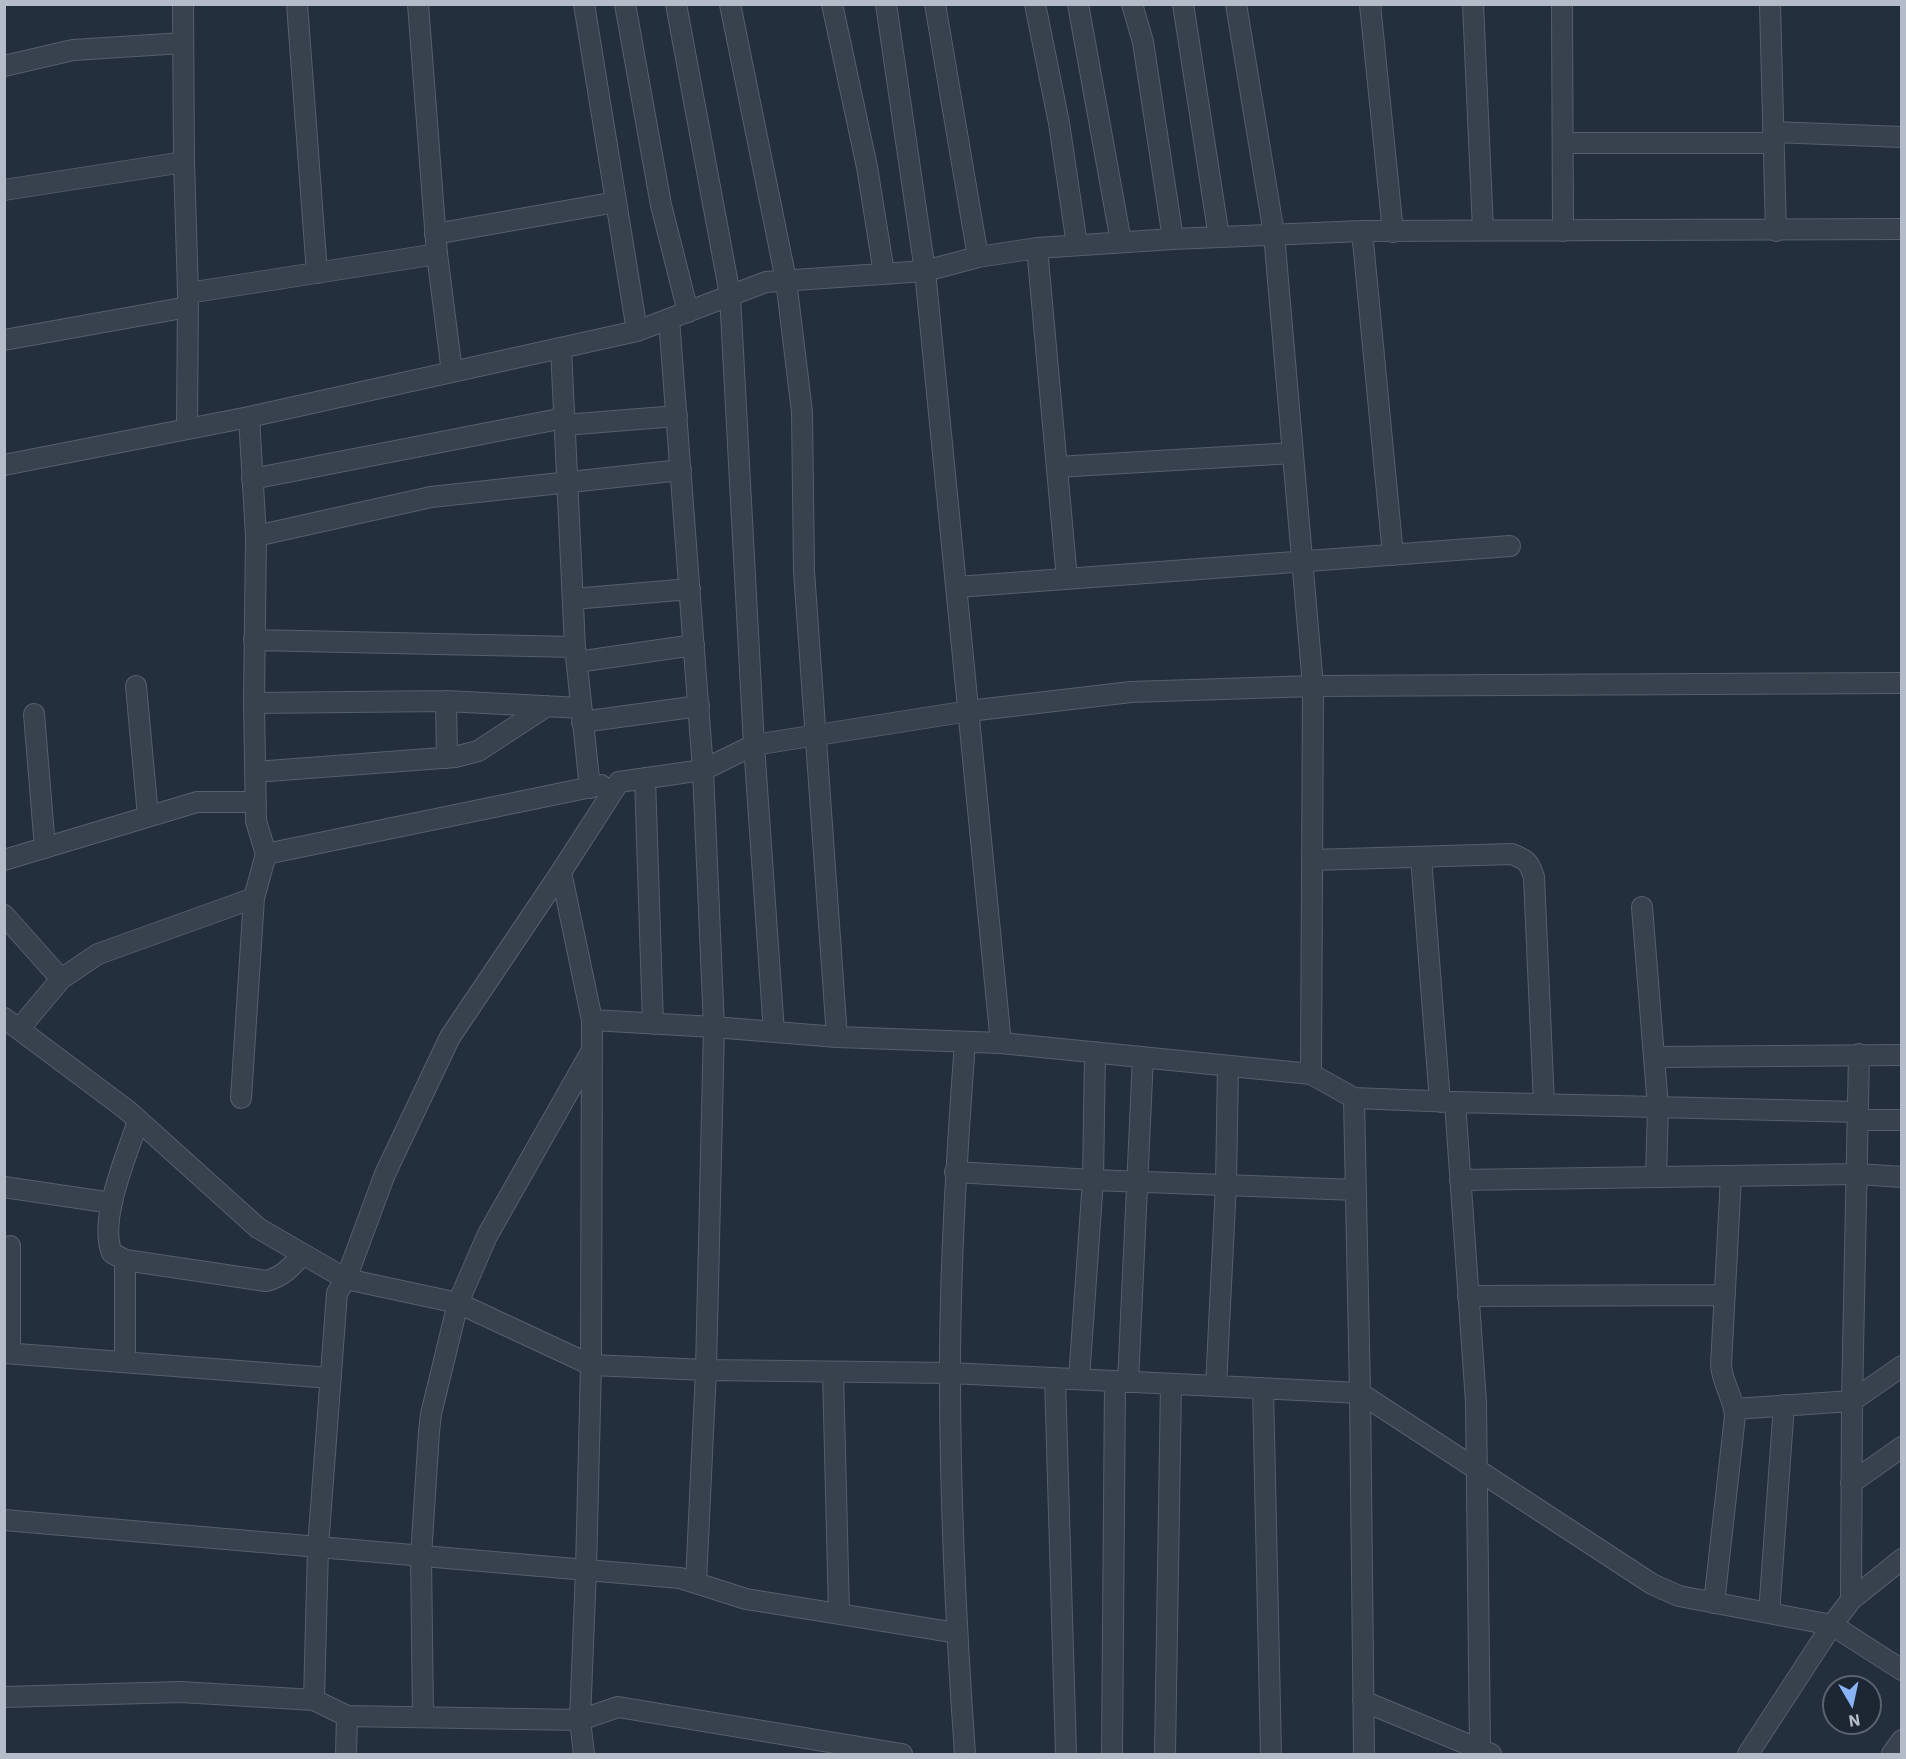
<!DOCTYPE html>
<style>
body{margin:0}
#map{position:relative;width:1906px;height:1759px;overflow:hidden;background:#242f3e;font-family:"IBM Plex Sans",sans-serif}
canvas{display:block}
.frame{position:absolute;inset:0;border:6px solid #b4bcc9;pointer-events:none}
.north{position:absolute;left:1822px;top:1675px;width:60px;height:60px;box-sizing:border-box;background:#1d2633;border:2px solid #59626f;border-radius:50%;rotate:171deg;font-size:16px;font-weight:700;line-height:24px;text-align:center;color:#b4bcc9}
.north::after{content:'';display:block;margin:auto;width:21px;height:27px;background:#8ab4f8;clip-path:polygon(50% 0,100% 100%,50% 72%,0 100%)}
</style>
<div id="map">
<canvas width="1906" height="1759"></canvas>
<div class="frame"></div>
<div class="north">N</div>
</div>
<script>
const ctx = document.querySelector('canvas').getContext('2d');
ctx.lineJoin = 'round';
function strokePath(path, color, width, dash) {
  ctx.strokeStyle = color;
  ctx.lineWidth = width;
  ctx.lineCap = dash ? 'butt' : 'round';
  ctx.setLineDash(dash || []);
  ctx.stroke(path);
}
const minor = new Path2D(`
 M183,4L184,162L188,293L187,429
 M297,4L317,273
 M418,4L437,254L452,372
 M584,4L637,331
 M625,4L661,205L688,312
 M676,4L730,295L754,745L774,1032
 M730,4L786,280L802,412L804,571L837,1037
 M832,4L867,167L884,273
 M886,4L925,271L1001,1043
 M935,4L978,257
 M1035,4L1059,123L1077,245
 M1078,4L1121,242
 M1132,4L1143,42L1173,239
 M1183,4L1219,237
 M1236,4L1274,234L1313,686L1311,1074
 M1370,4L1393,232
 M1473,4L1483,230
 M1562,4L1563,231
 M1770,4L1776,231
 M4,66L73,50L183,43
 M1773,132L1902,137
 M1563,143H1773
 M4,190L184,162
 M1362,231L1393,555
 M435,234L616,202
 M1037,248L1067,579
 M188,293L437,254
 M4,340L188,307
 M561,348L575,647L590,788
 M564,425L677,416
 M4,465L249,417
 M1057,467L1293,453
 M252,479L564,418
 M256,536L431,497L681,470
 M957,587L1510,546
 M573,599L690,589
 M254,640L575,647
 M577,662L694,645
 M136,686L148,816
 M446,701L447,758
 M254,703L446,701L581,708
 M34,714L45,848
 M582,722L699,706
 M255,772L455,757L478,751L547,706
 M645,778L653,1024
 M266,854L601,785
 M1421,857L1440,1102
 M4,860L197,802H256
 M1312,860L1512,854C1527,860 1529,862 1534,877L1544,1104
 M561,872L592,1020L591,1365L586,1570L580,1720L584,1754
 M1642,907L1658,1107L1656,1177
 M4,915L61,979
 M4,1018L127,1110L258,1228L346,1279L458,1303L591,1365L706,1370L950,1373L1360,1393L1652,1584L1679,1596L1832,1625L1902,1670
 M592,1020L714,1027L703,770L669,319
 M19,1029L61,979L98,954L254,898L266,854L256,821L254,703L256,536L249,417L637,331L766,282L925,271L978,257L1037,248L1173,239L1362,231L1902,229
 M965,1042C957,1152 950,1262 950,1373C950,1500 956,1628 965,1754
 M1654,1057L1902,1055
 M241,1098L254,898
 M1354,1098L1455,1102L1857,1112
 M1455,1102L1476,1402L1480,1748
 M1858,1120H1902
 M138,1121C127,1155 98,1220 112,1253L125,1260L266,1281C283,1277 292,1266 303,1254
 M955,1172L1093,1180L1356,1190
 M1460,1180L1858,1174L1902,1177
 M4,1187L112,1203
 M10,1246V1353
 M1468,1296L1725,1295
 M4,1353L331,1378
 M125,1362V1260
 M833,1372L839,1614
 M1055,1378L1066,1754
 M1079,1379L1093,1180L1095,1052
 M1128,1382L1143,1057
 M1216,1386L1226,1184L1228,1066
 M1263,1388L1271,1754
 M1734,1409L1852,1401L1902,1366
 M1851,1483L1902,1447
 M4,1520L680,1578L746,1599L957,1633
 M696,1582L706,1370L714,1027L837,1037L1001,1043L1311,1074L1354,1098L1360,1393L1364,1754
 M1851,1600L1852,1401L1859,1054
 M1714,1603L1735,1416C1734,1398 1722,1383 1721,1365L1731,1176
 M1769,1613L1784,1405
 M4,1697L181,1692L314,1700L347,1716L580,1720L618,1707L902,1754
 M314,1700L318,1547L337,1293L346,1279L385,1174L450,1037L561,872L619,782L703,770L754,745L969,711L1131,692L1313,686L1902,683
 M1363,1701L1491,1754
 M423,1717L421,1556L429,1432L431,1414L458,1303L487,1236L591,1052
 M346,1754L347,1716
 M1112,1754L1115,1381
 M1165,1754L1171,1384
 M1748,1754L1832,1625L1851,1600L1902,1559
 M1892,1754L1902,1740`);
strokePath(minor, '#565f6c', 22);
strokePath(minor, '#38414e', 20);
</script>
